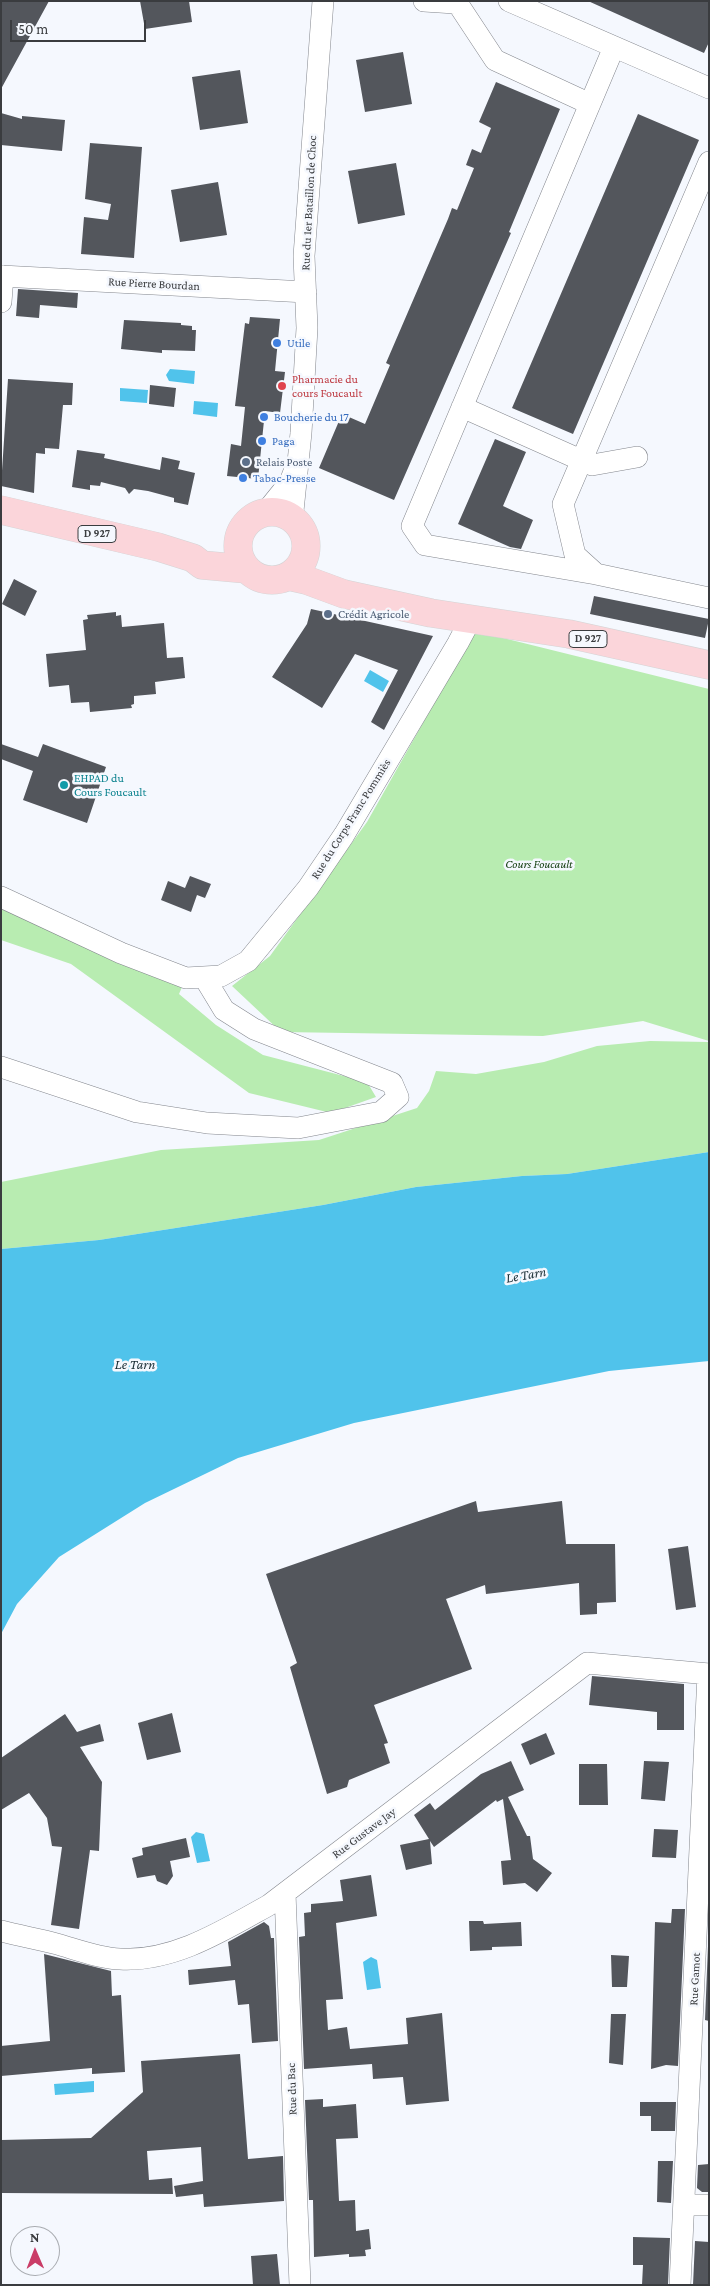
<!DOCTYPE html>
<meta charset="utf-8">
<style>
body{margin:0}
#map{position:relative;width:710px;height:2286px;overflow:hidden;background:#f5f8fe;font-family:"Crimson Pro",serif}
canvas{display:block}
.frame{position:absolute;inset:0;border:2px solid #3a3c3f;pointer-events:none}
.north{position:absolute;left:10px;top:2226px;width:50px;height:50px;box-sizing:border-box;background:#f5f8fe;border:1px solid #aaadb2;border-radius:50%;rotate:359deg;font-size:14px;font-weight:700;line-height:20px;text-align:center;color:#3a3c3f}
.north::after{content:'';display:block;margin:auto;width:18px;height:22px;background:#ca3c67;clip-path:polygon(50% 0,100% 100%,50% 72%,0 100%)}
.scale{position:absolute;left:10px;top:20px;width:136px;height:22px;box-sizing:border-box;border:2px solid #3a3c3f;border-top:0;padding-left:6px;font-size:15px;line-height:18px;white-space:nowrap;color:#3a3c3f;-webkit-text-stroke:4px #f5f8fe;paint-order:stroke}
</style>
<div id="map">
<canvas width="710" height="2286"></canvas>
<div class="frame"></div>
<div class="north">N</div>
<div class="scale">50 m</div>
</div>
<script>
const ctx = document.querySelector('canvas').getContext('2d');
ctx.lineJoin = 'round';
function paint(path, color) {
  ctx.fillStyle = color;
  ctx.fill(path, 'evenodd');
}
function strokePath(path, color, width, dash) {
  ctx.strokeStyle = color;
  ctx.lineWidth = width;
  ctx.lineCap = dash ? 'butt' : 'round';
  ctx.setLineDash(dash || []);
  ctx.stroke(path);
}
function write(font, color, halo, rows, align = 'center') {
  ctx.font = font + ' "Crimson Pro",serif';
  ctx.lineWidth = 5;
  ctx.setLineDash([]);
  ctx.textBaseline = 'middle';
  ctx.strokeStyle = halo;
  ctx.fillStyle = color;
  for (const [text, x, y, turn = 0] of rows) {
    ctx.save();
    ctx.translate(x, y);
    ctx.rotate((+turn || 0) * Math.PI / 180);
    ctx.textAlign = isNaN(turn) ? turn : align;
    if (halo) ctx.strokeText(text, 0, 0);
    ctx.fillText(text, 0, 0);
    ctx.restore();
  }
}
paint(new Path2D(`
 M475,631L709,689V1041L643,1021L543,1036L281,1032L232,986L270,956L367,822Z
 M1,897L186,978L179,994L216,1025L263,1055L367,1082L376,1097L331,1113L249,1093L71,964L1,940Z
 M650,1041L709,1042V1152L567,1174L522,1176L416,1187L323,1205L99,1240L1,1249V1182L161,1150L319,1140L417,1108L429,1091L436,1071L476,1074L544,1062L597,1046Z`), '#b8ecb1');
paint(new Path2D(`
 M170,369L195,371L194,384L169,381L166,375Z
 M120,388L148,390L147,403L120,401Z
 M194,401L218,403L217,417L193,414Z
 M370,670L389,681L383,692L364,681Z
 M709,1152V1361L609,1371L354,1423L238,1458L145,1503L59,1557L17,1604L1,1634V1249L99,1240L323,1205L416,1187L522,1176L567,1174Z
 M196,1832L204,1834L210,1861L197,1863L191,1837Z
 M371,1957L377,1960L381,1988L367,1990L363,1962Z
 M94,2081V2092L55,2095L54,2084Z`), '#50c3eb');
paint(new Path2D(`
 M1,1H49L1,89Z
 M140,1H189L192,22L145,29Z
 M588,1H709V42L704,53Z
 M403,52L412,104L365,112L356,60Z
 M240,70L248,123L200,130L192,77Z
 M496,82L560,109L509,232L511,233L394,500L319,468L342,414L365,424L390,365L386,363L448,219L452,208L457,210L474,168L466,165L472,149L481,153L491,128L479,122Z
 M1,113L22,119V116L65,120L62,151L1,145Z
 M638,114L699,140L573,434L512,408Z
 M90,143L142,147L134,258L81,254L84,217L108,220L111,204L85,199Z
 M396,163L405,215L358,224L348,171Z
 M218,182L227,235L180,242L171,190Z
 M18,289L78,293L77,308L40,305L39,318L16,316Z
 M250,317L280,319L275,371L285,372L280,413L265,411L258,479L227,476L231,444L241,446L245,407L235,406L245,323L249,324Z
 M124,320L181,323V325L192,326V330H196L195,351L162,350V353L121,349Z
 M8,379L73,383L72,405H63L59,449L45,448V454L36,453L34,493L1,486Z
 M150,385L176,388L174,407L149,404Z
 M495,439L526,452L503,506L533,520L521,549L510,547L458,524Z
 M77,450L105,454L104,458L160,470L162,457L180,461L178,469L195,473L188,505L174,502V498L148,491L134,489L129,494L125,488L101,482L100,486L90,485V490L72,487Z
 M14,579L37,591L25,616L2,604Z
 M594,596L709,619L705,638L590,614Z
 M311,609L433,636L384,730L371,722L398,670L355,654L322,708L272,677L307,624Z
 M116,612V616L121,615L122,627L164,623L167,658L183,657L185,678L155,682L156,694L134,696V704L131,705L132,708L90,712L89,702L71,703L69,685L49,687L46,654L86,650L83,620L88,619L87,615Z
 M1,744L38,757L43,744L106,767L87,823L23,800L33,771L1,759Z
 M190,876L211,884L205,898L197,895L191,912L161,900L168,881L185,888Z
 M476,1501L478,1512L562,1501L566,1544H615L616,1602L597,1603V1614L580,1615L579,1583L486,1594L485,1585L446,1599L472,1669L374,1705L388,1743L384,1744L390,1763L349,1780L347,1787L327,1794L290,1667L297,1663L266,1574Z
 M688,1546L696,1607L676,1610L668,1549Z
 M592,1676L684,1684V1730H657V1712L589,1705Z
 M172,1713L181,1752L147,1760L138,1723Z
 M65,1714L77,1732L100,1724L104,1741L80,1747L102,1782L99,1851L90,1850L79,1929L51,1925L62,1847L52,1846L47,1818L29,1793L1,1810V1758Z
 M546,1733L555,1754L530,1765L521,1744Z
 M511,1761L524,1790L508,1797L527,1836H530L533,1859L552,1873L537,1892L525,1883L503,1885L501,1861L511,1860L503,1799L497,1802L496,1800L434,1847L430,1841L432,1864L406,1870L400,1845L429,1839L414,1815L430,1803L435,1810L481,1774Z
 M644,1761L669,1762L665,1801L641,1799Z
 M579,1764H607L608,1805H579Z
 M654,1829L678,1830L676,1858L652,1857Z
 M186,1838L190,1857L170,1861L173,1876L167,1885L157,1881L155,1875L137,1878L132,1858L143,1855L142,1848Z
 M371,1875L377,1916L336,1923L343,1999L326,2000L328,2030L347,2027L350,2049L408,2044L406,2018L442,2013L449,2101L406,2105L403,2077L373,2079L372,2064L304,2069L299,1937L305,1936L304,1913L311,1912V1904L343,1901L340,1880Z
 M672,1909H685L678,2066L666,2065L651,2069L655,1922L671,1923Z
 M469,1921H483L484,1924L521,1922L522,1946L492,1947V1950L470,1951Z
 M264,1922L269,1926L271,1938H274L278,2041L252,2043L249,2004L238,2005L235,1980L189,1985L188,1970L231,1966L228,1942Z
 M708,1946H709V2021L705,2020Z
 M44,1954L111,1971L112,1996L121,1995L125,2072L92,2074V2068L1,2076V2046L50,2041Z
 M611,1955L629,1956L627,1987H612Z
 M611,2014H626L623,2065L609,2063Z
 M240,2054L248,2159L283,2156L284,2201L204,2207L203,2194L176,2197L174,2186L203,2181L201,2147L147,2151L149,2180L172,2178L173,2194L1,2193V2140L91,2138L143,2092L141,2061Z
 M323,2099V2107L356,2104L358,2138L336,2139L339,2201L355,2200L356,2231L369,2229L371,2249L365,2250L366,2256L349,2257V2254L314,2257L313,2200H309L305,2100Z
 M640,2102H676L675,2131H651V2116H640Z
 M658,2161H673L671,2203L657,2202Z
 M709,2164V2192H702L697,2188L698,2165Z
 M633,2237L670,2238L668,2285H642L643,2265H633Z
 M695,2241L709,2242V2285H693Z
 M277,2254L280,2285H253L251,2256Z`), '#53565c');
const minor = new Path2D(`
 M424,1L455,3L459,1
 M456,1L495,60L590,104
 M509,1L709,88
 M614,47L412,526L425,545L596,574L709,598
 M1,276L306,292
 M1,302L3,276
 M462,407L592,465L637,457
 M265,513L290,482L295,469
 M296,522L293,511L301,433L307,328L304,256L323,1
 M596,574L575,555L563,504L709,162
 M1,897L121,953L186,978L221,976L248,961L308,888L344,835L458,643L466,628L467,618
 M1,1067L137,1112L207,1123L298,1128L381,1112L398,1097L392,1083L254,1029L224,1010L204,977
 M285,1893L300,2285
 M1,1931C20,1936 39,1939 57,1944C78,1950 99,1958 120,1959C174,1962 224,1930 269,1905L587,1663L709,1674
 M685,2205H709
 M680,2285L708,1674`);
const major = new Path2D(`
 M1,510L158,547L193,558L202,565L246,569
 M238 546a34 34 0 1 1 68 0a34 34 0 1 1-68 0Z
 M288,576L306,580L344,594L431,613L569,634L709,665`);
strokePath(minor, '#83868d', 22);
strokePath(major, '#d4d4d5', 29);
strokePath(minor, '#fff', 21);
strokePath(major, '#fbd5da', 28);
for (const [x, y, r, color] of [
 [277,343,5,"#3f7fe0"],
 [282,386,5,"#e0444e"],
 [264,417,5,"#3f7fe0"],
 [262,441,5,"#3f7fe0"],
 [246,462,5,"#5c6f8a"],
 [243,478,5,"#3f7fe0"],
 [328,614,5,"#5c6f8a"],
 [64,785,5,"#0f9aa8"]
]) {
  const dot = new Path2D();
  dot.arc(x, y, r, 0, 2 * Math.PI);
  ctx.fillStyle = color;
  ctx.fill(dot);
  strokePath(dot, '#f5f8fe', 2);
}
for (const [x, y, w] of [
 [97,534,38],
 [588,639,38]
]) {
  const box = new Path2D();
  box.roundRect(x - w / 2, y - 8.5, w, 17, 4);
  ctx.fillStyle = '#f5f8fe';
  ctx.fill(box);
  strokePath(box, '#3a3c3f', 1);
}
write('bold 11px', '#3a3c3f', null, [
 ["D 927",97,534],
 ["D 927",588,639]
]);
write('12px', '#3a3c3f', '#f5f8fe', [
 ["Rue du 1er Bataillon de Choc",309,203,-87],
 ["Rue Pierre Bourdan",154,284,3],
 ["Rue du Corps Franc Pommiès",351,819,-58],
 ["Rue Gustave Jay",364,1833,-37],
 ["Rue Gamot",695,1979,-87],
 ["Rue du Bac",292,2089,-92]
]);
write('12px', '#366cbe', '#f5f8fe', [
 ["Utile",287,343],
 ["Boucherie du 17",274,417],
 ["Paga",272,441],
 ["Tabac-Presse",253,478]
], 'left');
write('12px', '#be3a42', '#f5f8fe', [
 ["Pharmacie du",292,379],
 ["cours Foucault",292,393]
], 'left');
write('12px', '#4e5e75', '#f5f8fe', [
 ["Relais Poste",256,462],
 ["Crédit Agricole",338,614]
], 'left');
write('12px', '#0d838f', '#f5f8fe', [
 ["EHPAD du",74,778],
 ["Cours Foucault",74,792]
], 'left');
write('italic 12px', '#164012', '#f5f8fe', [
 ["Cours Foucault",539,864]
]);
write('italic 14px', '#192d35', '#f5f8fe', [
 ["Le Tarn",526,1275,-10],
 ["Le Tarn",135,1365]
]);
</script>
